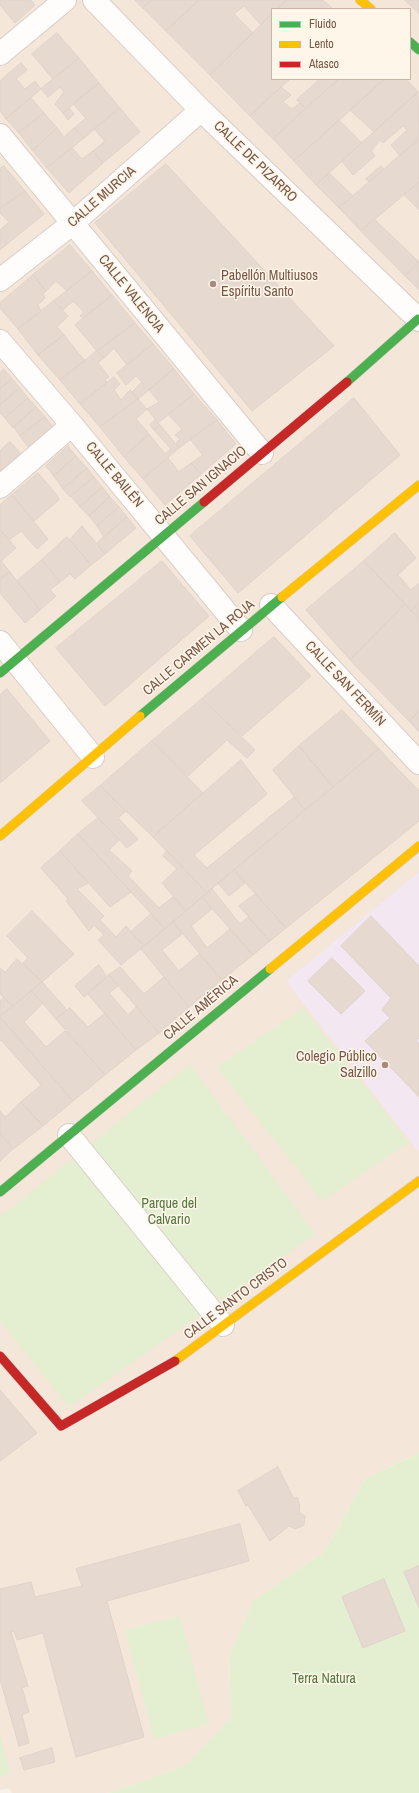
<!DOCTYPE html>
<meta charset="utf-8">
<style>
body{margin:0}
#map{position:relative;width:419px;height:1793px;overflow:hidden;background:#f8f1e8;font-family:"Archivo Narrow",sans-serif}
canvas{display:block}
.legend{position:absolute;left:271px;top:8px;width:140px;height:72px;box-sizing:border-box;background:#fff6ea;border:1px solid #c9b6a8;margin:0;padding:5px 7px;list-style:none;font-size:12px;color:#785646}
.legend li{display:flex;align-items:center;gap:8px;height:20px}
.legend b{width:20px;border:1px solid #c9b6a8}
</style>
<div id="map">
<canvas width="419" height="1793"></canvas>
<ul class="legend">
<li><b style="height:5px;background:#4caf50"></b>Fluido</li>
<li><b style="height:5px;background:#ffc107"></b>Lento</li>
<li><b style="height:5px;background:#c62828"></b>Atasco</li>
</ul>
</div>
<script>
const ctx = document.querySelector('canvas').getContext('2d');
ctx.lineJoin = 'round';
function paint(path, color) {
  ctx.fillStyle = color;
  ctx.fill(path, 'evenodd');
}
function strokePath(path, color, width, dash) {
  ctx.strokeStyle = color;
  ctx.lineWidth = width;
  ctx.lineCap = dash ? 'butt' : 'round';
  ctx.setLineDash(dash || []);
  ctx.stroke(path);
}
function write(font, color, halo, rows, align = 'center') {
  ctx.font = font + ' "Archivo Narrow",sans-serif';
  ctx.lineWidth = 3;
  ctx.setLineDash([]);
  ctx.textBaseline = 'middle';
  ctx.strokeStyle = halo;
  ctx.fillStyle = color;
  for (const [text, x, y, turn = 0] of rows) {
    ctx.save();
    ctx.translate(x, y);
    ctx.rotate((+turn || 0) * Math.PI / 180);
    ctx.textAlign = isNaN(turn) ? turn : align;
    if (halo) ctx.strokeText(text, 0, 0);
    ctx.fillText(text, 0, 0);
    ctx.restore();
  }
}
paint(new Path2D(`
 M0,0H419V1453L365,1479L325,1551L253,1601L229,1657L231,1718L185,1766L108,1793H12L9,1788L0,1790ZM272,9H410V79H272Z`), '#f4e6d8');
paint(new Path2D(`
 M419,872V1149L417,1150L286,981Z`), '#f3e7f2');
paint(new Path2D(`
 M303,1008L409,1142L322,1201L217,1067Z
 M190,1064L315,1234L69,1407L0,1321V1217Z
 M419,1453V1793H108L185,1766L231,1718L229,1657L253,1601L325,1551L365,1479Z
 M180,1616L209,1724L154,1739L125,1630Z
 M0,1734L10,1773L0,1776Z`), '#e4efd1');
const building = new Path2D(`
 M0,0H31L35,5L15,23L0,5Z
 M135,0H152L143,8Z
 M152,0H199L166,31L143,8Z
 M199,0H287L277,9H272V14L261,25L244,6L234,14L253,33L210,75L166,31Z
 M287,0H323L333,9H277Z
 M405,0H419V13Z
 M272,14V79H290L250,116L210,75Z
 M57,33L79,58L53,79L32,54Z
 M79,58L99,83L63,113L55,104L64,92L60,87L48,97L41,89Z
 M21,63L27,70L16,79L25,89L35,81L41,89L6,119L0,111V81Z
 M320,79H339L306,108L297,100Z
 M339,79H385L294,161L273,139Z
 M385,79H406L418,92L374,132L350,110Z
 M99,83L120,108L84,138L74,128L86,118L73,104Z
 M281,87L291,95L283,102L292,109L300,103L306,108L273,139L250,116Z
 M418,92L419,139L400,156L391,145L407,130L403,126L383,143L380,140L371,151L375,156L353,175L342,161Z
 M31,98L44,113L19,133L6,119Z
 M69,108L74,114L68,120L63,113Z
 M120,108L140,132L103,163L93,151L105,141L94,129Z
 M44,113L57,128L33,151L19,133Z
 M339,120L362,143L316,185L294,161Z
 M57,128L64,137L74,128L84,138L47,168L33,151Z
 M419,139V182L361,231L339,208Z
 M72,148L82,159L93,151L103,163L69,193L47,168Z
 M166,164L334,346L252,411L95,223Z
 M4,166L25,191L0,209V169Z
 M381,166L384,169L369,182L366,179Z
 M329,173L353,196L339,208L316,185Z
 M419,182V210L404,195Z
 M25,191L44,214L7,244L0,237V230L9,222L0,213V209Z
 M374,219L419,262L405,276L361,231Z
 M0,237L7,244L0,250Z
 M70,245L92,271L67,291L56,281L46,291L33,275Z
 M419,262V290L405,276Z
 M92,271L112,295L83,319L80,316L84,312L73,301L63,310L54,301Z
 M33,275L46,291L43,294L45,298L38,305L41,311L18,329L0,308V303Z
 M112,295L135,323L97,351L75,325Z
 M54,301L68,316L57,327L64,335L38,355L18,329Z
 M135,323L153,344L127,365L114,348L104,358L97,351Z
 M64,335L85,361L60,380L38,355Z
 M153,344L174,369L138,399L132,392L142,382L136,376L126,385L117,373Z
 M97,351L104,358L98,363L109,377L105,379L107,383L80,404L60,380Z
 M4,369L12,379L0,389V373Z
 M174,369L194,394L158,423L147,409L159,402L149,390Z
 M114,377L120,384L114,390L121,400L130,390L138,399L100,427L80,404Z
 M12,379L20,388L0,405V389Z
 M20,388L28,398L5,418L0,413V405Z
 M194,394L217,420L179,448L176,443L180,439L175,435L182,429L169,415Z
 M28,398L36,407L13,428L5,418Z
 M354,398L400,455L238,593L190,536Z
 M138,399L147,409L136,419L149,434L124,457L100,427Z
 M36,407L45,417L20,436L14,427Z
 M45,417L54,428L29,448L20,436Z
 M155,420L160,425L154,430L150,425Z
 M217,420L236,444L201,474L191,463L203,455L190,439Z
 M160,425L179,448L143,479L124,457L149,434L165,454L171,449L154,430Z
 M10,442L22,455L0,473V451Z
 M68,446L76,456L54,476L46,466Z
 M76,456L87,468L63,489L54,476Z
 M168,458L179,472L191,463L201,474L165,505L143,479Z
 M87,468L94,477L70,497L63,489Z
 M38,473L57,495L59,500L34,521L12,495Z
 M94,477L102,487L80,507L71,496Z
 M102,487L110,497L89,516L80,507Z
 M12,495L48,539L37,549L21,531L9,540L0,530V505Z
 M110,497L119,507L97,526L89,516Z
 M119,507L127,517L104,537L97,526Z
 M127,517L136,528L105,554L97,543Z
 M82,526L105,554L91,565L70,540Z
 M0,530L16,548L1,561L10,572L0,579Z
 M395,533L416,558L398,575L411,590L419,583V603L411,611L364,561Z
 M67,537L91,565L75,579L70,574L60,582L42,560Z
 M42,560L60,582L50,590L56,596L40,610L17,581Z
 M162,561L209,616L105,706L56,648Z
 M364,561L405,604L350,660L306,610Z
 M10,572L40,610L25,623L0,593V579Z
 M419,603V618L411,611Z
 M405,604L419,618V712L409,721L350,660Z
 M274,637L311,676L242,736L202,699Z
 M7,689L50,741L0,783V695Z
 M202,699L255,750L247,758L227,740L188,776L152,741Z
 M342,710L379,749L333,787L299,746Z
 M419,712V732L409,721Z
 M152,741L203,793L153,837L100,786Z
 M299,746L333,787L305,810L273,770Z
 M379,749L419,791V821L286,928L234,870Z
 M241,760L267,794L194,855L207,868L294,797L305,810L207,893L153,837Z
 M100,786L126,811L118,818L138,839L127,848L82,801Z
 M98,818L119,840L109,850L132,871L128,876L159,908L173,897L186,911L165,929L78,834Z
 M78,834L131,892L110,907L60,851Z
 M60,851L88,883L77,889L104,916L100,920L116,937L126,926L144,946L121,965L98,940L104,935L94,925L89,931L66,901L68,899L41,868Z
 M167,851L207,893L186,911L162,883L177,869L163,856Z
 M234,870L245,883L229,896L218,883Z
 M212,889L240,924L248,917L270,941L253,955L202,897Z
 M256,894L286,928L270,941L239,906Z
 M202,897L212,909L191,926L207,948L230,929L253,955L222,980L173,922Z
 M32,911L74,954L42,982L23,963L28,958L7,936Z
 M151,914L165,929L144,946L131,932Z
 M371,916L419,966V1038L416,1040L419,1044V1097L365,1041L390,1018L382,1010L391,998L341,946Z
 M173,922L182,934L162,950L179,971L199,954L222,980L189,1007L141,949Z
 M332,958L365,991L341,1014L308,981Z
 M17,959L42,982L13,1006L0,994V968L5,972Z
 M99,965L107,977L84,997L75,986Z
 M120,967L144,994L164,977L189,1007L159,1033L109,975Z
 M109,975L118,986L109,993L128,1015L136,1007L159,1033L136,1050L88,994Z
 M42,982L67,1010L56,1019L32,991Z
 M32,991L43,1003L24,1022L46,1047L65,1031L105,1075L73,1101L0,1017Z
 M4,998L13,1006L0,1016V1001Z
 M70,1008L88,1027L105,1013L136,1050L105,1075L56,1019Z
 M0,1017L73,1101L43,1126L21,1102L41,1085L1,1040L0,1041Z
 M21,1102L43,1126L13,1149L0,1133V1111L5,1117Z
 M0,1133L13,1149L0,1161Z
 M0,1390L37,1433L0,1461Z
 M278,1467L294,1499L297,1497L300,1506L299,1512L305,1516L304,1525L295,1529L289,1526L270,1541L248,1505L246,1506L238,1491Z
 M240,1524L249,1561L107,1601L144,1737L76,1757L43,1633L17,1640L14,1631L11,1632L28,1686L22,1688L29,1712L22,1715L29,1743L19,1746L0,1679V1589L31,1582L35,1597L82,1586L76,1569Z
 M419,1566V1608L404,1572Z
 M384,1579L405,1631L363,1648L342,1597Z
 M52,1748L55,1762L24,1770L20,1758Z`);
paint(building, '#e5d9d0');
strokePath(building, '#e1d3ca', 1);
const street = new Path2D(`
 M94,0L201,110L419,320
 M0,54L65,0
 M0,135L262,453
 M0,280L73,223L201,110
 M0,341L72,425L241,630
 M0,487L72,425
 M271,605L419,763
 M0,642L93,757
 M69,1135L223,1325`);
const fast = new Path2D(`
 M410,42L419,50
 M347,382L418,319
 M0,673L204,502
 M140,716L282,597
 M0,1192L270,969`);
const slow = new Path2D(`
 M360,0L371,9
 M282,597L419,485
 M0,836L140,716
 M270,969L419,846
 M175,1361L419,1181`);
const jam = new Path2D(`
 M204,502L347,382
 M0,1356L61,1426L175,1361`);
strokePath(street, '#d9cec6', 24);
strokePath(fast, '#d9cdc4', 10);
strokePath(slow, '#d9cdc4', 10);
strokePath(jam, '#d9cdc4', 10);
strokePath(street, '#fefdfc', 22);
strokePath(fast, '#4caf50', 9);
strokePath(slow, '#ffc107', 9);
strokePath(jam, '#c62828', 9);
for (const [x, y, r, color] of [
 [213,284,4,"#a58c7f"],
 [385,1065,4,"#a58c7f"]
]) {
  const dot = new Path2D();
  dot.arc(x, y, r, 0, 2 * Math.PI);
  ctx.fillStyle = color;
  ctx.fill(dot);
  strokePath(dot, '#fff6ea', 1.5);
}
write('14px', '#785646', '#fff6ea', [
 ["CALLE DE PIZARRO",255,162,44],
 ["CALLE MURCIA",102,197,-41],
 ["CALLE VALENCIA",131,294,51],
 ["CALLE BAILÉN",114,475,50],
 ["CALLE SAN IGNACIO",201,486,-40],
 ["CALLE CARMEN LA ROJA",199,648,-40],
 ["CALLE SAN FERMÍN",345,684,47],
 ["CALLE AMÉRICA",201,1008,-40],
 ["CALLE SANTO CRISTO",236,1299,-37]
]);
write('14px', '#785646', '#fff6ea', [
 ["Pabellón Multiusos",221,276],
 ["Espíritu Santo",221,292],
 ["Colegio Público",377,1057,"right"],
 ["Salzillo",377,1073,"right"]
], 'left');
write('14px', '#50793b', '#fff6ea', [
 ["Parque del",169,1204],
 ["Calvario",169,1220],
 ["Terra Natura",324,1679]
]);
</script>
